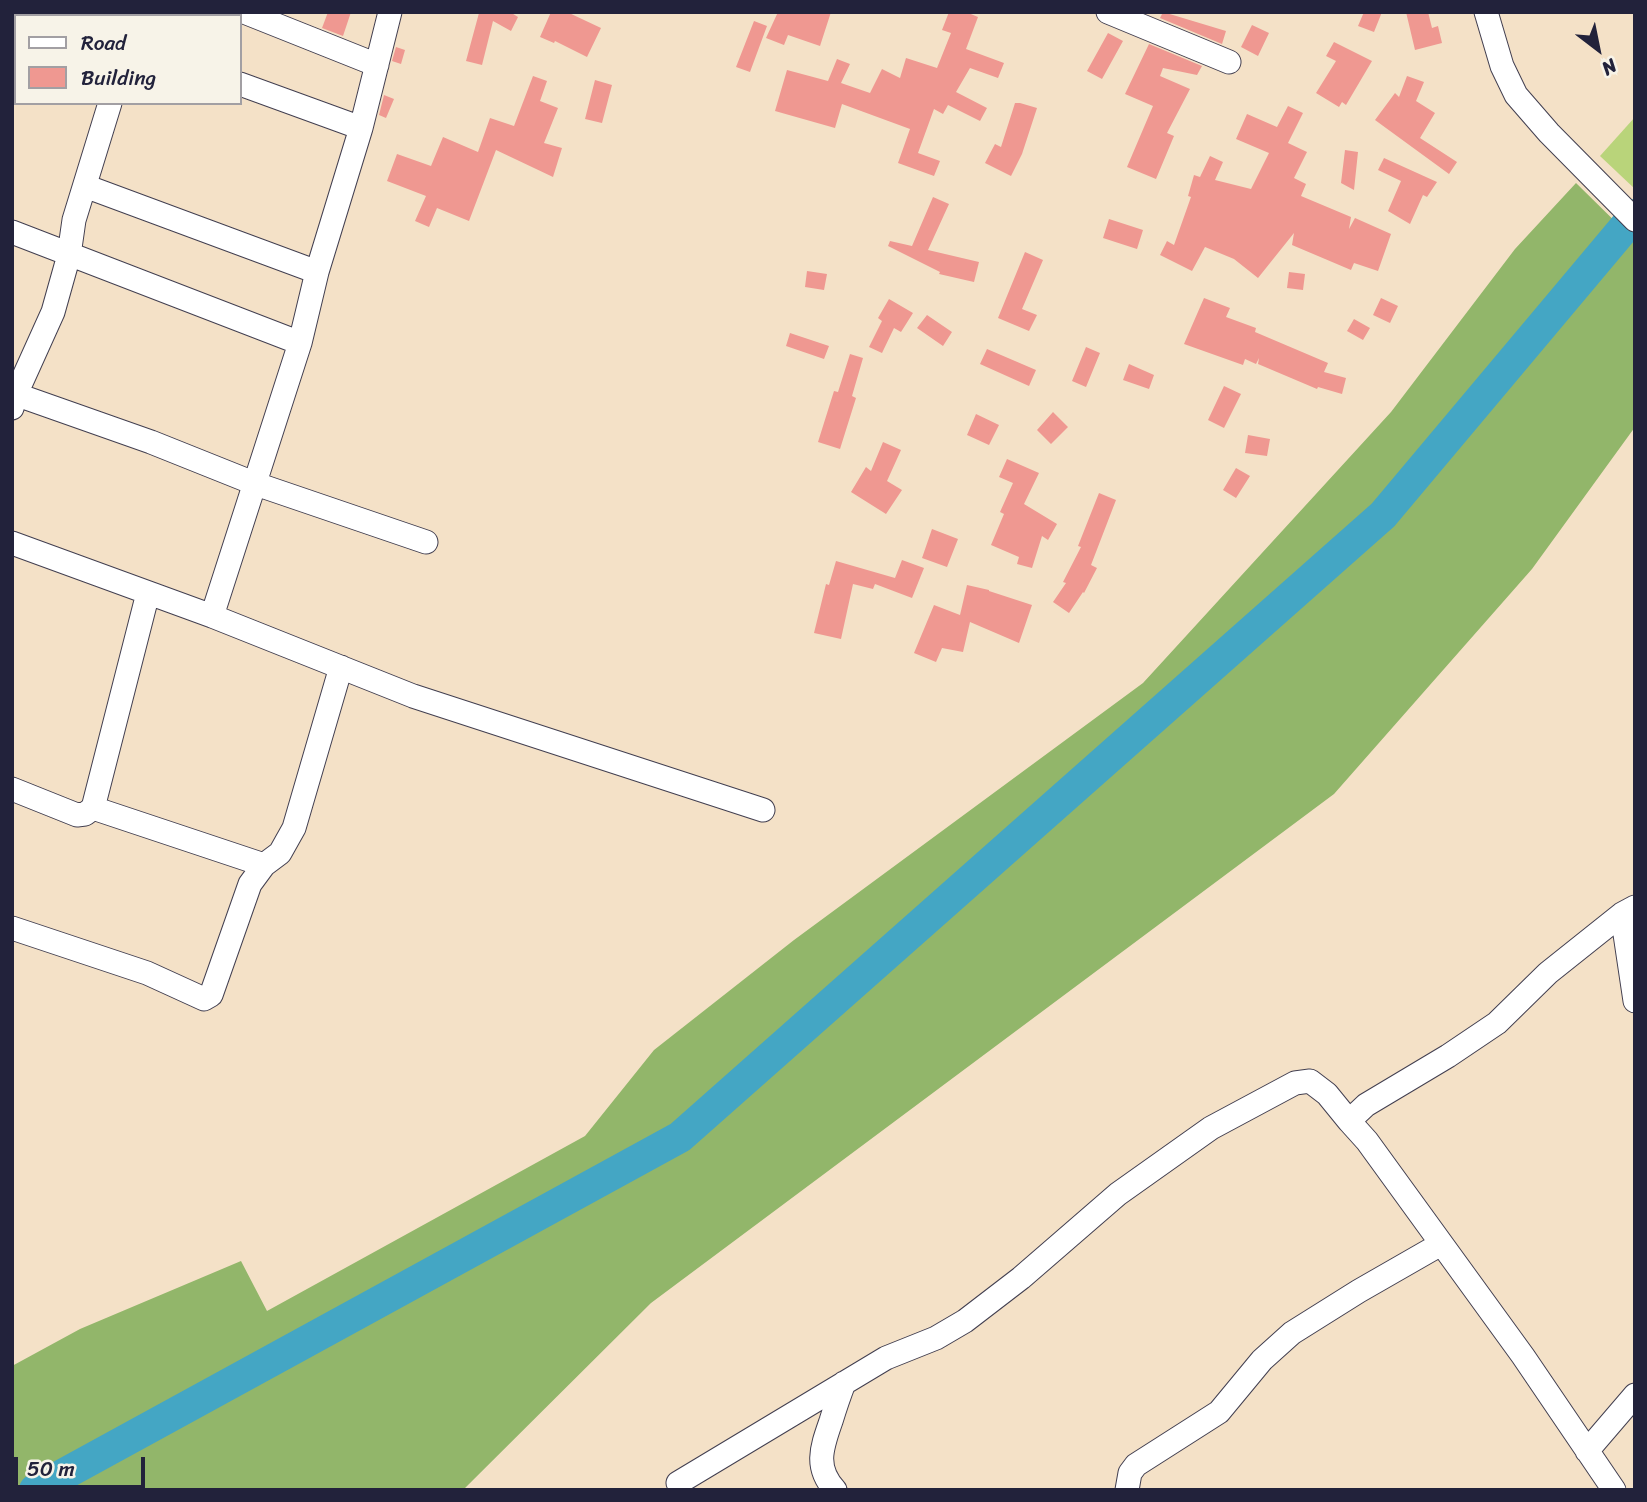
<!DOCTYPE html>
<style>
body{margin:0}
#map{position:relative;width:1647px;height:1502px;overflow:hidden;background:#f4e1c7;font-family:Sriracha,sans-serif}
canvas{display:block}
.frame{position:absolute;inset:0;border:14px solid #22223b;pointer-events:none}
.legend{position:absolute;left:14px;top:14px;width:228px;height:91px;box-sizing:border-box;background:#f7f3e8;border:2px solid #a29fa3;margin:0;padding:9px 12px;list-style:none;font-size:21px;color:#22223b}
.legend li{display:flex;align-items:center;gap:14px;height:35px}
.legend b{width:35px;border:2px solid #a29fa3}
.north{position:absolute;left:1563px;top:14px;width:70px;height:70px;-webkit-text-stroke:5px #f7f3e8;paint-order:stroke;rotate:148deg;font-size:19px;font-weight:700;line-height:28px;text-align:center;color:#22223b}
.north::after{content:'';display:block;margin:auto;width:24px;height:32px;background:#22223b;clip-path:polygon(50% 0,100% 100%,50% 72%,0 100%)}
.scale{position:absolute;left:14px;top:1457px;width:131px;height:32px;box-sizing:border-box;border:4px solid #22223b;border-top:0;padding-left:9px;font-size:21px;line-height:24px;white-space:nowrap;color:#22223b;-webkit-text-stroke:5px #f7f3e8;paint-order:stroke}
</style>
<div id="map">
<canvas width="1647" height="1502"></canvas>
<div class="frame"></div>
<ul class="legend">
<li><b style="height:9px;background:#fff"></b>Road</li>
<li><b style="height:19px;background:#ef9891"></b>Building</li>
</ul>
<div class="north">N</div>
<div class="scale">50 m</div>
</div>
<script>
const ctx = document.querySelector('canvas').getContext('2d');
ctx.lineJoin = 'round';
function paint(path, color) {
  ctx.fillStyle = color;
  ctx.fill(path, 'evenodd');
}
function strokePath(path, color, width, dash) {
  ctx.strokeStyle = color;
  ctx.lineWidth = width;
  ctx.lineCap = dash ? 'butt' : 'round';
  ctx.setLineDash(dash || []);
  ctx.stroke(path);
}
paint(new Path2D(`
 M1635,117V189L1600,156Z`), '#b9d47a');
paint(new Path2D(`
 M1576,183L1635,241V427L1532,569L1334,794L651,1303L463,1490H12V1366L80,1329L241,1261L267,1311L585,1136L654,1050L794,940L1143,683L1391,412L1515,249Z`), '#92b66a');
strokePath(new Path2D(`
 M35,1490L680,1137L1383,515L1635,215`), '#44a6c4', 32);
paint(new Path2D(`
 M328,12H351L343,36L322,28Z
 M476,12H510L518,17L511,31L493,21L482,65L466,61L479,13Z
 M551,12H567L601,28L587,57L555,41L554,43L540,37Z
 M778,12H831L820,46L788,35L784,45L766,38Z
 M949,12H966L978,17L966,49L1004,63L998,78L970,68L956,92L987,108L980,121L948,105L943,114L934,109L918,153L940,161L934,176L898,163L910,129L842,104L835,128L775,111L787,70L828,81L837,59L850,64L841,83L870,93L882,69L900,78L906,58L937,68L951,33L942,30Z
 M1163,12L1226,31L1222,44L1160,18Z
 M1364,12H1382L1374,32L1358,26Z
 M1406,12H1428L1432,28L1438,26L1442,43L1415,50Z
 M754,21L767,26L750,72L736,67Z
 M1252,25L1269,33L1258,56L1241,47Z
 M1108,33L1123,41L1102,79L1087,71Z
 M1334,42L1372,61L1346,105L1342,102L1339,107L1316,93L1336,61L1326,56Z
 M1149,44L1202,66L1197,75L1163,68L1160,76L1190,89L1167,133L1174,136L1156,179L1127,167L1153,106L1125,94Z
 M396,47L405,50L401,64L392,61Z
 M533,76L547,81L540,101L558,108L544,143L562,148L553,177L496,150L469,221L437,208L429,227L415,221L426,196L387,181L397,154L431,166L443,137L478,152L490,118L514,126Z
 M1407,76L1424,82L1416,101L1435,113L1420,138L1457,162L1449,174L1375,120L1395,93L1399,97Z
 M595,80L612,85L602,123L585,119Z
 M384,95L394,99L386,118L379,115Z
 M1015,103H1020L1037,108L1022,154L1011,176L985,163L995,144L1001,147Z
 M1288,106L1303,113L1288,143L1307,152L1294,178L1306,184L1301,196L1351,217L1349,229L1355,218L1391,234L1378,271L1354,263L1351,270L1292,245L1294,233L1258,278L1234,259L1205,247L1192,271L1160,255L1167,241L1174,245L1191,197L1188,196L1194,175L1200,177L1210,156L1223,162L1215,180L1251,189L1269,153L1236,139L1247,114L1277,127Z
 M1345,150L1358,152L1354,190L1341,183Z
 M1384,158L1437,182L1427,197L1423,195L1410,224L1388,211L1401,181L1378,170Z
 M933,197L949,204L928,250L979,262L974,282L939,274L940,272L888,246L890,241L912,246Z
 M1109,219L1143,230L1137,249L1103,238Z
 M1025,252L1043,260L1022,309L1037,315L1029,331L998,318Z
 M807,271L827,274L824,290L805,287Z
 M1289,272L1305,274L1303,290L1287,288Z
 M1204,298L1230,308L1226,317L1256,328L1255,332L1328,363L1324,372L1346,378L1342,394L1318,387L1317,389L1258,364L1259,358L1256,364L1245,359L1243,365L1184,344Z
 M1381,298L1398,306L1390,323L1373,315Z
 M889,299L913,313L901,332L894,328L882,353L869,347L882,321L878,318Z
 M927,315L952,332L943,346L917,328Z
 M1354,319L1370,328L1363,340L1347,331Z
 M790,333L829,346L824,359L786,346Z
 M1086,347L1100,353L1086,387L1072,381Z
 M987,349L1036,370L1029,386L980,364Z
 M850,354L863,358L852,396L856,398L840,449L818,442L834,391L838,392Z
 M1129,364L1154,375L1149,389L1123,380Z
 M1224,386L1241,394L1224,428L1208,420Z
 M1053,412L1068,427L1051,444L1037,430Z
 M976,414L999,425L989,445L967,435Z
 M1248,435L1270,439L1267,456L1245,453Z
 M883,442L901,450L887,481L902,490L886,514L851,492L866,467L871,471Z
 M1007,459L1039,473L1024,504L1057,524L1048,540L1042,536L1032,568L1017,564L1019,557L991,545L1004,514L1000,512L1013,483L999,477Z
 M1236,468L1250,476L1236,498L1223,490Z
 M1099,493L1116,500L1091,565L1097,568L1084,593L1083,592L1069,613L1053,602L1066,583L1063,582L1081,547L1078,546Z
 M932,529L958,539L947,567L922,558Z
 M902,560L924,568L912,598L875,584L873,589L853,584L841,639L814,633L826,584L829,585L836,561L895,578Z
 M967,585L989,590V591L1032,605L1019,643L970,622L963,652L942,648L936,662L914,653L934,605L960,615Z`), '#ef9891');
const minor = new Path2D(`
 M244,12L377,65
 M1108,12L1229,62
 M1486,12L1502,66L1516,95L1549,133L1635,220
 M139,16L141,12
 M240,84L361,128
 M85,186L317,272
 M12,232L300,343
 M12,393L151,442L256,484L426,542
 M12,408L16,394L53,312L69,255L74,220L110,103
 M12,543L212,616L413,696L763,810
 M212,616L300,343L317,272L361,128L390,12
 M12,789L77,815L85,814L93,808L148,593
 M93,808L264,865
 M1622,914L1635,1001
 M12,928L147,973L204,999L211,995L250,884L264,865L280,853L294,828L341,667
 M1587,1451L1635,1395
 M678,1483L886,1358L936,1338L965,1321L1021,1278L1118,1194L1211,1128L1295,1083L1310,1081L1327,1094L1349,1121
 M835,1490C814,1467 822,1447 831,1421C835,1408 839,1396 844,1383
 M1127,1490L1130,1473L1136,1465L1219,1412L1262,1360L1292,1333L1359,1291L1441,1244
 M1614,1490L1523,1356L1367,1141L1349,1121L1366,1105L1448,1056L1497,1023L1548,973L1622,914L1635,907`);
strokePath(minor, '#423f50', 25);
strokePath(minor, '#fff', 23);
</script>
